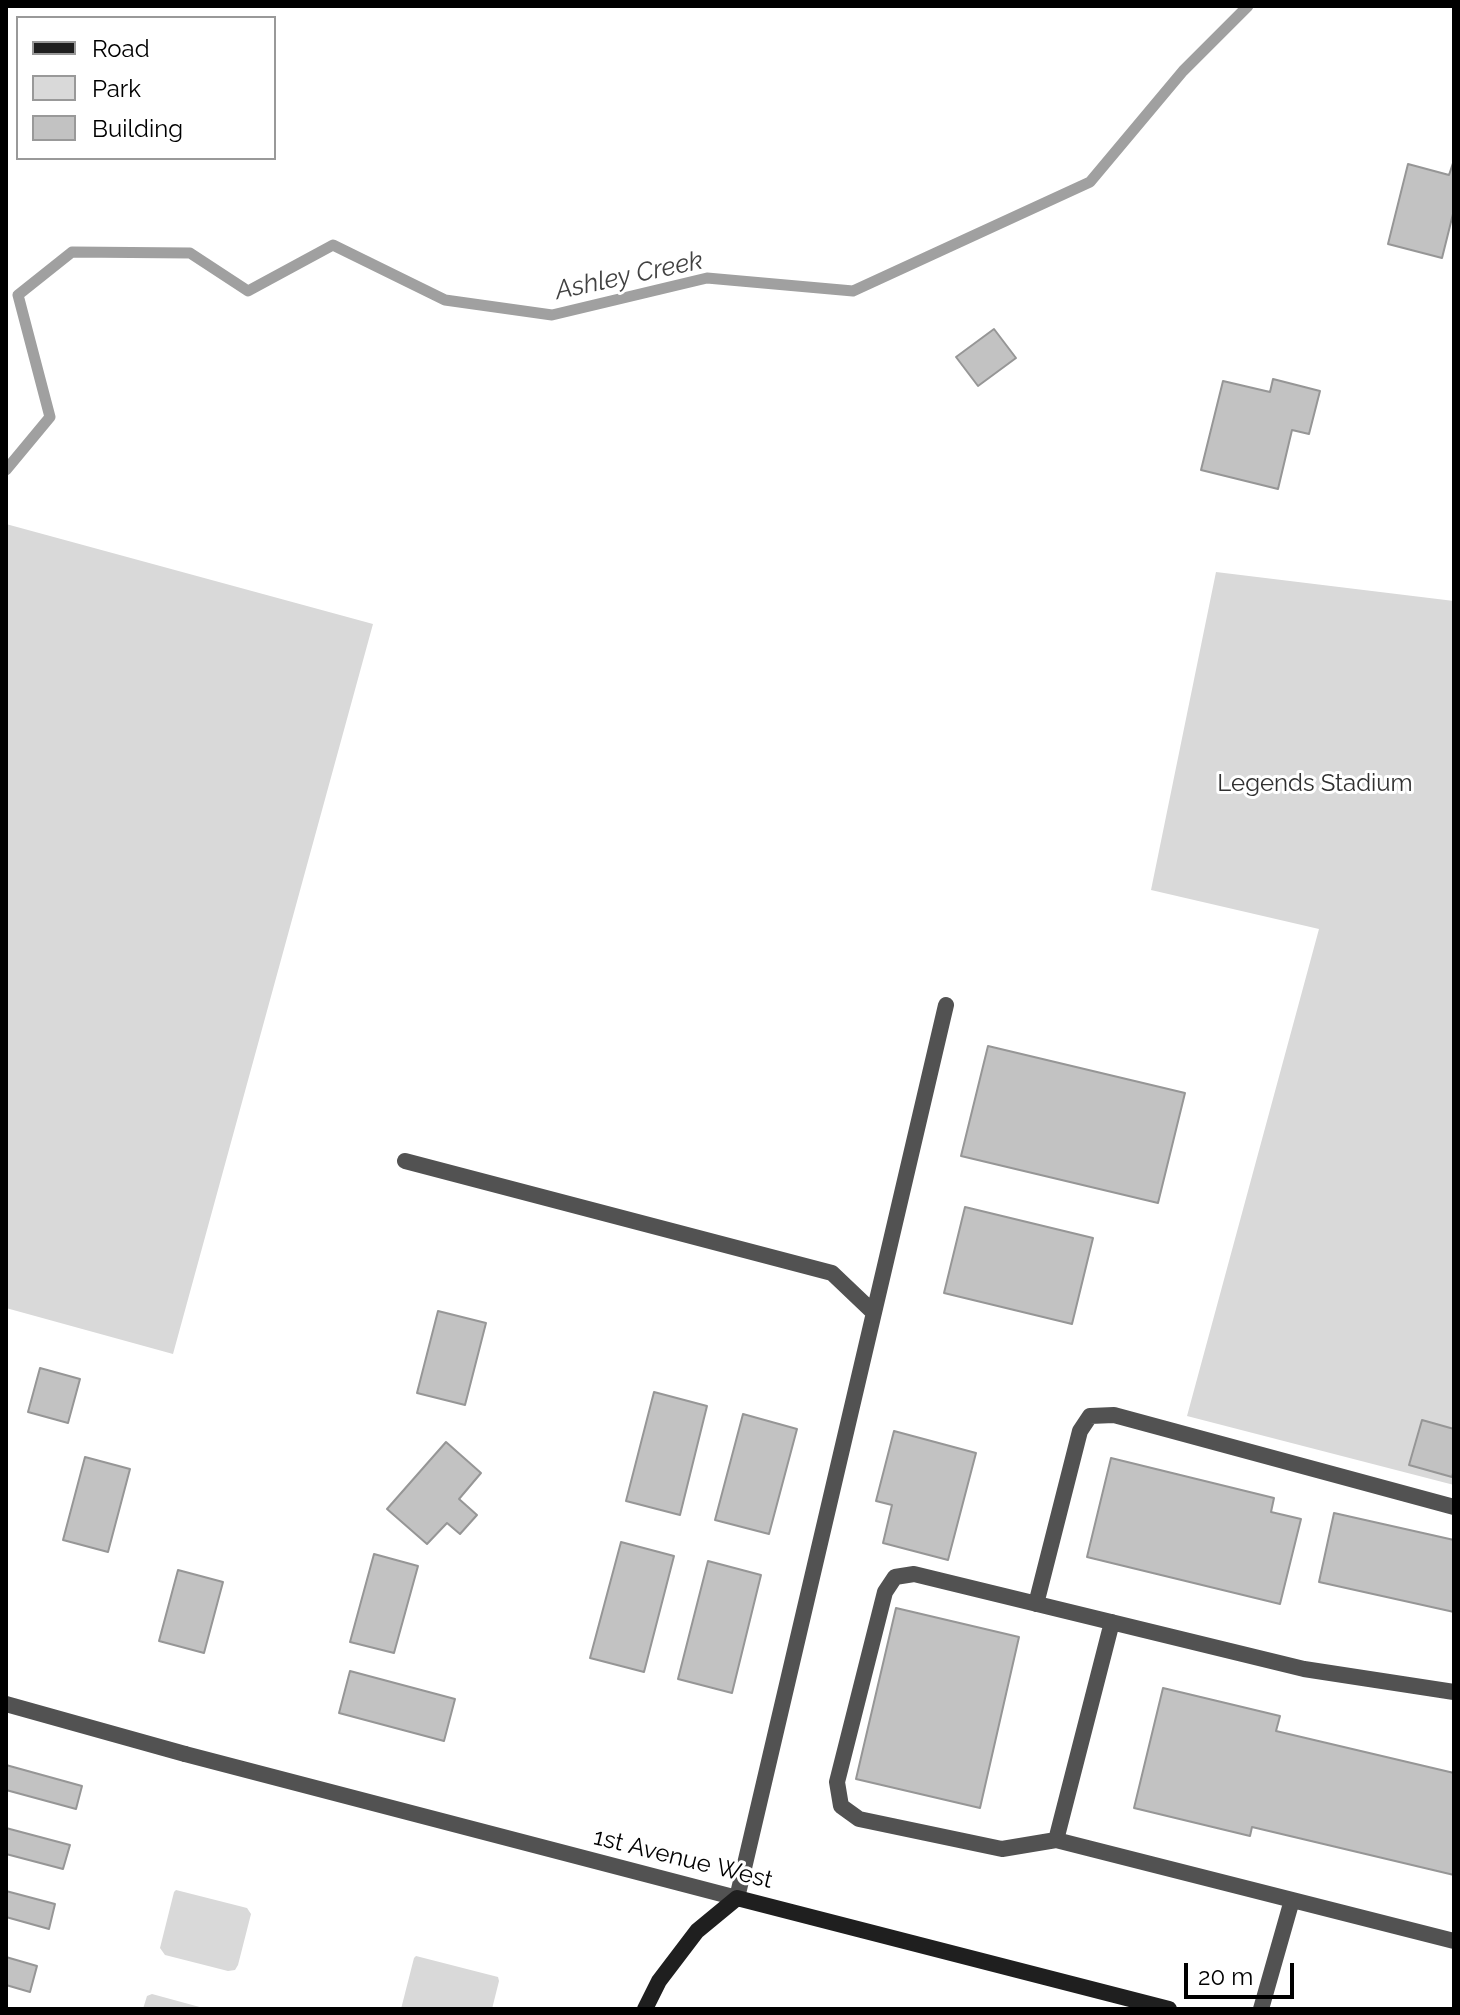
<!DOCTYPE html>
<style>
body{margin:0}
#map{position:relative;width:1460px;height:2015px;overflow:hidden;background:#fff;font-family:Raleway,sans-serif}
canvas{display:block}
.frame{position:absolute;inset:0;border:8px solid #000;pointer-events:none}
.legend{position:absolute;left:16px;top:16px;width:260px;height:144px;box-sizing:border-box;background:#fff;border:2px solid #999;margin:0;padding:10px 14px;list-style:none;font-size:24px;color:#000}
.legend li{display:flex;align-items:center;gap:16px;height:40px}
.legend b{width:40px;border:2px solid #999}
.scale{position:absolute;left:1184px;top:1963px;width:110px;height:36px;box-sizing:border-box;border:4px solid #000;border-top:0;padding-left:10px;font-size:24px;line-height:28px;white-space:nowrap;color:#000;-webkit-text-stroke:6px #fff;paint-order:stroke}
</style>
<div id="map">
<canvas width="1460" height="2015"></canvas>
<div class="frame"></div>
<ul class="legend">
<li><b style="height:10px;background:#1f1f1f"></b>Road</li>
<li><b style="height:22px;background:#d9d9d9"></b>Park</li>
<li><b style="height:22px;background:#c2c2c2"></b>Building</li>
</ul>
<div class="scale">20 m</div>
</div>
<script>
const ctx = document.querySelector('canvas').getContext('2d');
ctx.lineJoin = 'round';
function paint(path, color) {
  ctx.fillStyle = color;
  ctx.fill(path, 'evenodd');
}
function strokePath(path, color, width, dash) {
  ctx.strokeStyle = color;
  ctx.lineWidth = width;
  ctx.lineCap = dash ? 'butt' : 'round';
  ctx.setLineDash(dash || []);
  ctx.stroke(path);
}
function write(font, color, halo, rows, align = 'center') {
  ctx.font = font + ' Raleway,sans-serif';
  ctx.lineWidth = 6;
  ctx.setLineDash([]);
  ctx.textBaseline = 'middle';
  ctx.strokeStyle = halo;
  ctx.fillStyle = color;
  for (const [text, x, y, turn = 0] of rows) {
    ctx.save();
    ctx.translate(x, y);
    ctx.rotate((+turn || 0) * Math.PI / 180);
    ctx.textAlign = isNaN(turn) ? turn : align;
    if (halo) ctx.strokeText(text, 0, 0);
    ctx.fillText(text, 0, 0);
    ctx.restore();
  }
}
paint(new Path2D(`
 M6,524L373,624L173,1354L6,1308Z
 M1216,572L1454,601V1485L1187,1416L1319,929L1151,890Z
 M176,1890L247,1908L251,1914L238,1965L235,1970L228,1971L165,1955L160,1948L174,1892Z
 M416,1956L498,1977L499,1981L492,2009H401L414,1958Z
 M152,1994L207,2009H143L147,1996Z`), '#d9d9d9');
strokePath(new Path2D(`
 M6,470L50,417L18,295L72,252L190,253L248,291L333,245L445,300L552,315L707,278L853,291L1090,182L1183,71L1248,6`), '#a0a0a0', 11);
const building = new Path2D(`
 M1454,160V210L1442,258L1388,244L1408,164L1449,175Z
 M994,329L1016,358L978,386L956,357Z
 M1273,379L1320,391L1309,434L1292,430L1278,489L1201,470L1223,381L1270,392Z
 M988,1046L1185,1093L1158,1203L961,1156Z
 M965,1207L1093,1238L1072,1324L944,1293Z
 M438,1311L486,1323L465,1405L417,1393Z
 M40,1368L80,1379L68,1423L28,1412Z
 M654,1392L707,1406L680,1515L626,1501Z
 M743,1414L797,1429L769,1534L715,1520Z
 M1422,1420L1454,1429V1469L1452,1477L1409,1465Z
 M894,1431L976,1453L948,1560L883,1543L892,1505L876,1501Z
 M446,1442L481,1473L459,1499L477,1515L460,1534L447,1523L427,1544L387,1509Z
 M85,1457L130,1469L108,1552L63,1540Z
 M1111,1458L1274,1498L1271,1512L1301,1519L1280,1604L1087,1557Z
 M1334,1513L1454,1540V1612L1319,1582Z
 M621,1542L674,1556L644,1672L590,1658Z
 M374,1554L418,1566L394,1653L350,1642Z
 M708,1561L761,1575L732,1693L678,1679Z
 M178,1570L223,1582L204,1653L159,1641Z
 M896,1608L1019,1637L980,1808L856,1779Z
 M350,1671L455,1699L444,1741L339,1713Z
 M1163,1688L1280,1716L1276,1731L1454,1773V1875L1252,1827L1250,1836L1134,1808Z
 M6,1765L82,1786L76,1809L6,1790Z
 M6,1828L70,1845L63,1869L6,1854Z
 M6,1891L55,1904L49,1929L6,1917Z
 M6,1957L37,1966L30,1992L6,1985Z`);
paint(building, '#c2c2c2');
strokePath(building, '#969696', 2);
strokePath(new Path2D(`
 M405,1161L832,1273L874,1313
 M1036,1604L1080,1431L1090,1416L1114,1415L1454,1507
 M1454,1692L1304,1669L914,1574L895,1577L885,1592L837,1782L841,1806L859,1819L1002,1849L1056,1840L1454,1941
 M6,1704L185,1754
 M1056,1840L1112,1622
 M737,1898L946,1005
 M1261,2009L1292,1900`), '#525252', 16);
strokePath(new Path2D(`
 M185,1754L737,1898`), '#525252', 16);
strokePath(new Path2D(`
 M645,2009L659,1981L697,1931L737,1898L1169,2009`), '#1f1f1f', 16);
write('24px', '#303030', '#fff', [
 ["Legends Stadium",1315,784]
]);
write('24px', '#000', '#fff', [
 ["1st Avenue West",683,1859,14]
]);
write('italic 26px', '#414141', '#fff', [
 ["Ashley Creek",629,276,-12]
]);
</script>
